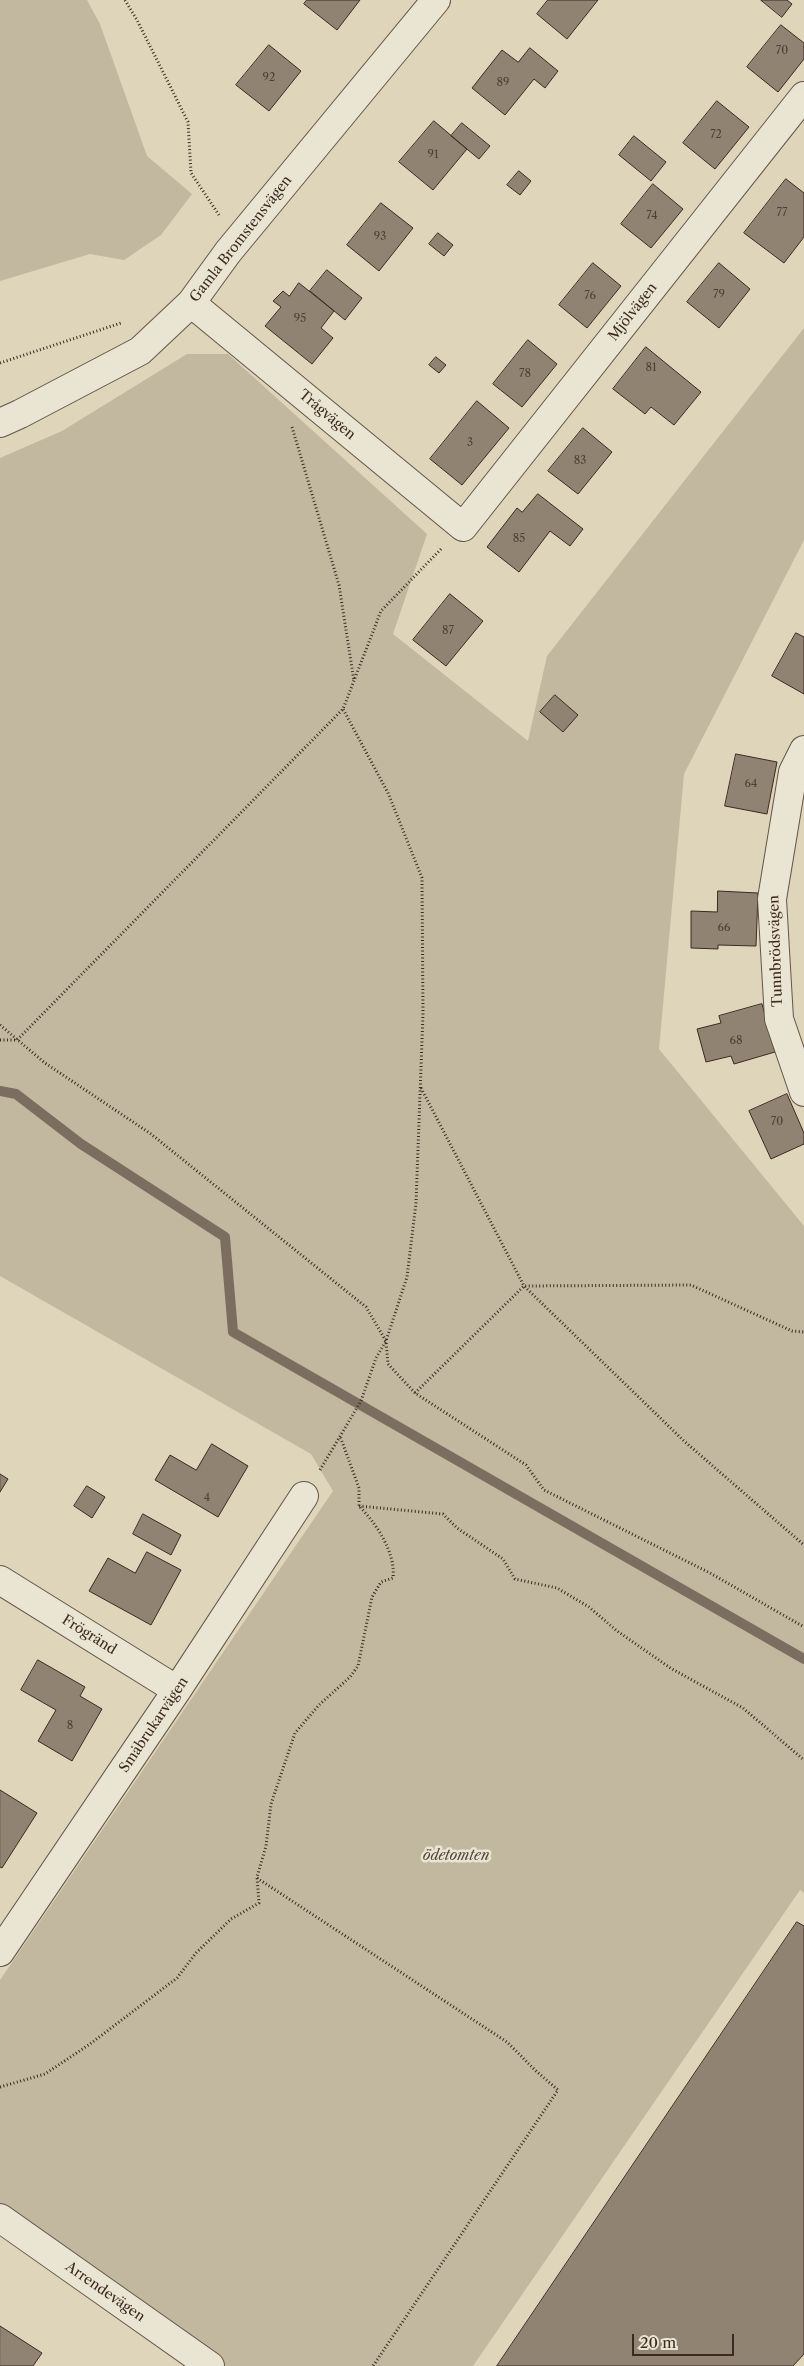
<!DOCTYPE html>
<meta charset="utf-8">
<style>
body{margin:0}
#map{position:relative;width:804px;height:2366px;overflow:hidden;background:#ded5ba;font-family:"Libre Caslon Text",serif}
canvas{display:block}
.scale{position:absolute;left:632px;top:2334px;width:102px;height:22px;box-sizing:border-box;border:2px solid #3c2a21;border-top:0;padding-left:6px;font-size:15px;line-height:18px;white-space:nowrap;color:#3c2a21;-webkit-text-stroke:4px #eae4d2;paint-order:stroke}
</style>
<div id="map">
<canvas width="804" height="2366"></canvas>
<div class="scale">20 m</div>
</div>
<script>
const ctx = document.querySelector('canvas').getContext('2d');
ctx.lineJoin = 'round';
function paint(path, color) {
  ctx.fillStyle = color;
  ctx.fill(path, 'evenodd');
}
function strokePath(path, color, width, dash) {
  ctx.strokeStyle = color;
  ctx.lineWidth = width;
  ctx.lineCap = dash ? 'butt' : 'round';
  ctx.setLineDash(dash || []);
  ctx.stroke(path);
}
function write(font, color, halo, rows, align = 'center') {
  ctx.font = font + ' "Libre Caslon Text",serif';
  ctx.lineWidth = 5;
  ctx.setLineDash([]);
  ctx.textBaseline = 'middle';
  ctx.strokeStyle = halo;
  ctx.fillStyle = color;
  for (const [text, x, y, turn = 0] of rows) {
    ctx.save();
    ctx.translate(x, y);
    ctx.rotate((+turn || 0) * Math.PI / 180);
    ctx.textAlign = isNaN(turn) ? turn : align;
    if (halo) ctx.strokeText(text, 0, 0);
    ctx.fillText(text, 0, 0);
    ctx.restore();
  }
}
paint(new Path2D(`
 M0,0H87L100,24L147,156L192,194L161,235L124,260L90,254L0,281Z
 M804,328V540L684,774L659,1049L804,1226V1893L800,1890L473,2366H226L140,2317L0,2218V1980L333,1491L311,1454L0,1276V458L62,431L187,354H228L427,534L393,634L528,741L547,656Z`), '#c2b8a0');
strokePath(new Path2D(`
 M0,1091L16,1094L81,1144L225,1237L233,1332L804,1659`), '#7c6e5e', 10);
const building = new Path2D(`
 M307,0H360L337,30L304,4Z
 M548,0H598L567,39L537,14Z
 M761,0H787L792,4L782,17Z
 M781,25L804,43V59L778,92L747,67Z
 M269,45L301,71L269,111L236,85Z
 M530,48L558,71L545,88L534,79L505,115L472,88L502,50L518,62Z
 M717,101L749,127L715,169L683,143Z
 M434,121L467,149L433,190L399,162Z
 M462,123L490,146L479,159L451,136Z
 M634,136L666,162L651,181L619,155Z
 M519,171L531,181L520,195L507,185Z
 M786,179L804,193V237L784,263L744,233Z
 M653,184L683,209L651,248L621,224Z
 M381,203L413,228L379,271L347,245Z
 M438,233L453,245L444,256L429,244Z
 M593,263L621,286L587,328L559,305Z
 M719,263L750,289L719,328L687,302Z
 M327,270L362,298L345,320L310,291Z
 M299,283L334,311L321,328L333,338L312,364L265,326L281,307L273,301L283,291L289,296Z
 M528,340L557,364L522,407L493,384Z
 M646,347L701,392L674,425L651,407L645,414L613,389Z
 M436,357L446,365L439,373L429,365Z
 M477,401L509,428L462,485L430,459Z
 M583,428L612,452L578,494L548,471Z
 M538,494L583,529L570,546L550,531L519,572L487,547L517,508L522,512Z
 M450,594L483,621L446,666L413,640Z
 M796,633L804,637V694L772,676Z
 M555,695L578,715L563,732L540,712Z
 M736,754L777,762L767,814L725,806Z
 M718,891L758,893L756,946L718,945V949L691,948V911L717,912Z
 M762,1004L775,1052L734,1064L731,1056L706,1062L697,1029L721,1023L719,1016Z
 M787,1094L804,1133V1144L771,1159L749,1111Z
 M212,1444L248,1466L218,1517L155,1480L170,1455L196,1470Z
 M0,1474L8,1479L0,1492Z
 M87,1486L105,1497L92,1518L74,1506Z
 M143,1514L181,1535L171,1555L133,1534Z
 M147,1552L181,1570L151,1625L89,1591L108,1558L135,1573Z
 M38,1660L85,1687L80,1696L102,1709L72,1761L38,1741L56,1710L21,1690Z
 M0,1790L37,1813L2,1868L0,1867Z
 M797,1922L804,1926V2354L793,2366H497Z
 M0,2326L42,2353L33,2366H0Z`);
paint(building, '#908371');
strokePath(building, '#3c2a21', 1);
const minor = new Path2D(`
 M191,303L463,527L804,96
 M0,423L20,414L140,351L191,303L228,252L436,0
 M804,750L793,772L772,899L779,1019L804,1092
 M0,1580L177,1690
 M0,1952L177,1690L304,1496
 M0,2218L210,2366`);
strokePath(minor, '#645547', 30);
strokePath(new Path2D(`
 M125,0L137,20L188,122L191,173L219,215
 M0,363L121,323
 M292,427L339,585L354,681
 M0,1025L45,1063L151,1134L366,1307L386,1341L388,1364L415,1393L526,1465L544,1490L710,1573L804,1627
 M0,1040H17L343,709L381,611L442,548
 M421,1088L524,1286L684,1441L804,1545
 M415,1393L524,1286L691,1285L792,1331L804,1332
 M320,1470L361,1401L376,1358L386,1341L407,1277L416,1203L423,1014L422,878L388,793L343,709
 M359,1506L443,1514L457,1528L503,1559L515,1579L557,1588L589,1607L617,1631L672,1669L743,1708L804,1760
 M257,1878L507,2042L536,2071L558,2090L373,2366
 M0,2087L45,2074L90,2044L177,1978L196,1953L231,1919L259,1903L257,1877L266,1846L271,1804L295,1733L319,1705L350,1677L358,1666L372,1597L381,1582L393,1578C396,1553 376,1523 359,1506V1488L340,1436`), '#3c2a21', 3, [1, 2.5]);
strokePath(minor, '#eae4d2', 28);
write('11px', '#514035', null, [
 ["70",782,51],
 ["92",269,78],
 ["89",503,83],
 ["72",716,135],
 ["91",433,155],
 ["77",782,213],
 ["74",652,216],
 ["93",380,237],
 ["79",719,295],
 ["76",590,296],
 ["95",300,319],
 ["81",651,368],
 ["78",525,374],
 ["3",470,443],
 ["83",580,461],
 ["85",519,539],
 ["87",448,631],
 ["64",751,784],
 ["66",724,928],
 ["68",736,1041],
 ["70",777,1122],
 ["4",207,1498],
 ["8",70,1726]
]);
write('14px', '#3c2a21', '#eae4d2', [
 ["Gamla Bromstensvägen",241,239,-52],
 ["Mjölvägen",633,312,-52],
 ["Trågvägen",327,415,40],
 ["Tunnbrödsvägen",776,951,-92],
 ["Frögränd",89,1635,32],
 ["Småbrukarvägen",154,1725,-56],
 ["Arrendevägen",105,2292,35]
]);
write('italic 14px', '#57463a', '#eae4d2', [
 ["ödetomten",456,1856]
]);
</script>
